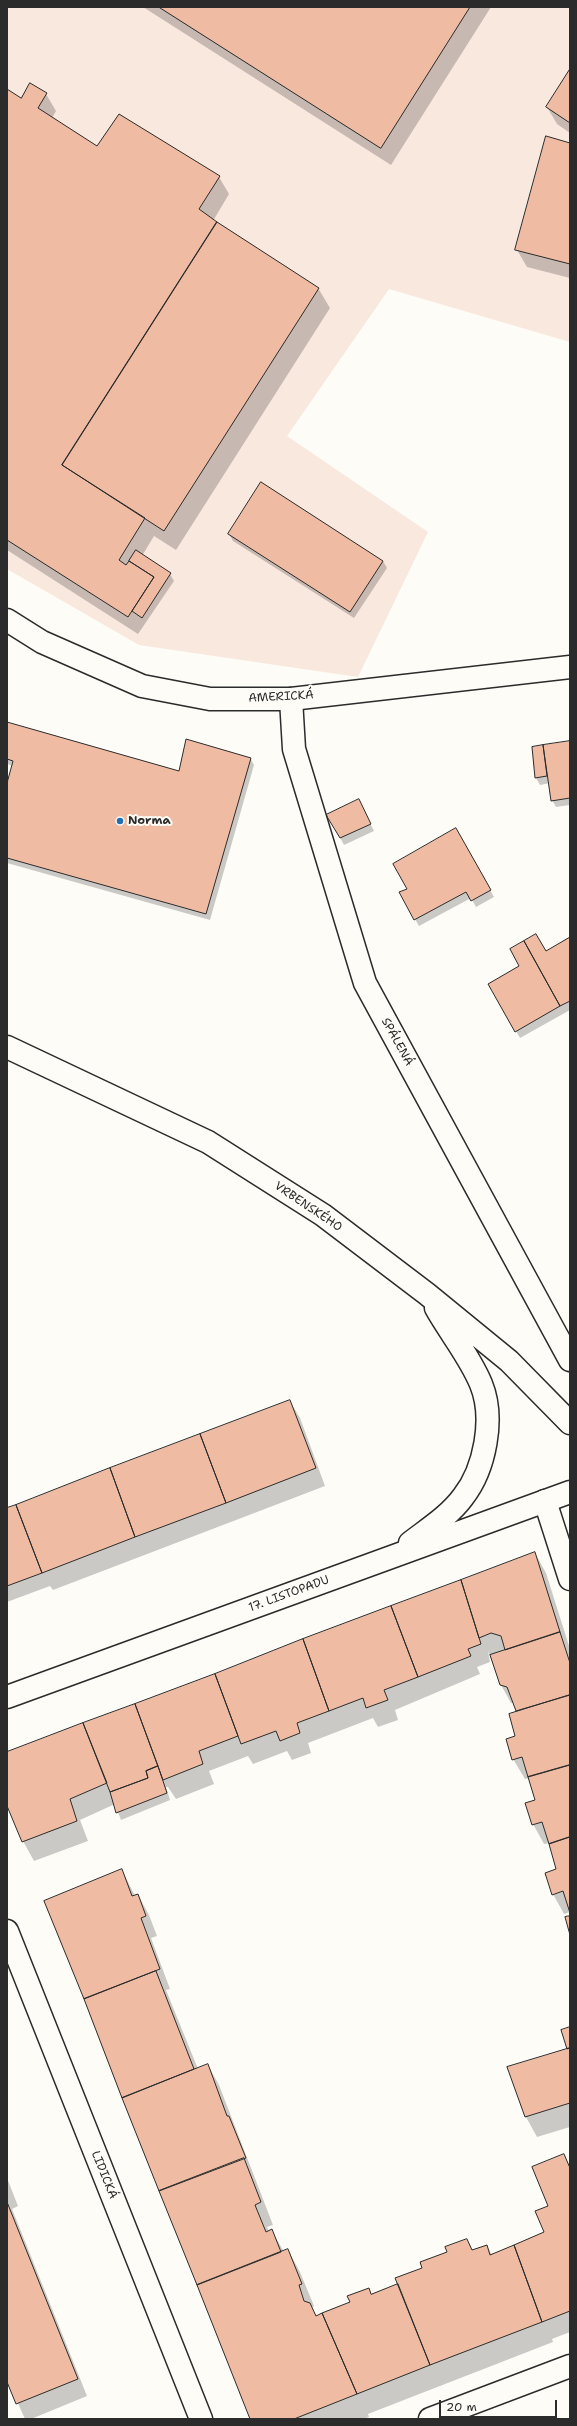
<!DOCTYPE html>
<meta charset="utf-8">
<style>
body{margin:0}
#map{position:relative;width:577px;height:2426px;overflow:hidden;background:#fdfcf7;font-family:"Shantell Sans",sans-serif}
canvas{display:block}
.frame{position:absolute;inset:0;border:8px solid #2b2b2b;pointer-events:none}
.scale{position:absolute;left:439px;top:2400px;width:118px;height:18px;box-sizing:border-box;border:2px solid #2b2b2b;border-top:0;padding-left:5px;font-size:12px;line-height:14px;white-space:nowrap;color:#2b2b2b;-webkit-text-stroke:3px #fdfcf7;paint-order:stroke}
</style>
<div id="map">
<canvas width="577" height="2426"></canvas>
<div class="frame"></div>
<div class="scale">20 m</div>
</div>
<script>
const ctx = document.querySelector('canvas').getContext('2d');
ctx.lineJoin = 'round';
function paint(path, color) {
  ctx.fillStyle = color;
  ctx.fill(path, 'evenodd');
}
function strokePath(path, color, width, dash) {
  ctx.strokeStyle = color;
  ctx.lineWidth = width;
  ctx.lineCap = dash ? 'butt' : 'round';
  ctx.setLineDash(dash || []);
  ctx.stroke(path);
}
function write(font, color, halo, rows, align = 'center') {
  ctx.font = font + ' "Shantell Sans",sans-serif';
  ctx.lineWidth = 4;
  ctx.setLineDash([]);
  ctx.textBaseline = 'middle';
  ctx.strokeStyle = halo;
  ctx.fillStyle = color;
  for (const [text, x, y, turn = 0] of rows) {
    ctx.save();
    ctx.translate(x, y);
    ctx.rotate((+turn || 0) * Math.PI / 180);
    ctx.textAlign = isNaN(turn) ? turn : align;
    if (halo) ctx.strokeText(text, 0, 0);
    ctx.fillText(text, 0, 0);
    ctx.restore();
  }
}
paint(new Path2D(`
 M7,7H570V342L389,289L287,436L428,532L358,677L139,645L7,569Z`), '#f9e8de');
paint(new Path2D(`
 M143,7H491L391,165Z
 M570,71V133L557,124L547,107Z
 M7,90L21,99L46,94L56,111L52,118L98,148L219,177L229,194L213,221L318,288L330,308L176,550L154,536L142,556L170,574L174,581L138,634L7,550Z
 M570,144V278L527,267L517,250Z
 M229,534L383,561L387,568L354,618L233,541Z
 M7,723L180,772L250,758L254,765L210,920L7,863V787L13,766L7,764Z
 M570,742V805L556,807L552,800L550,783L540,785L536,778L533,748Z
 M362,807L374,831L344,845L328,815Z
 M456,830L494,897L476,907L471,898L419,926L400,893L408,889Z
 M570,938V1010L520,1038L489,984Z
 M290,1401L300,1418L325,1486L53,1590L50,1586L7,1602V1509Z
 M535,1553L546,1573L570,1649V1912L564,1914L553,1894L558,1870L549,1843L544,1844L533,1824L536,1800L530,1778L525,1779L513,1759L517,1712L514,1703H511L501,1685L488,1651L490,1662L477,1667L480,1674L395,1710L398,1720L378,1727L373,1718L308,1743L311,1753L292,1760L287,1751L253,1764L248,1756L209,1771L214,1784L176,1799L168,1787H166L170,1800L121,1820L115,1804L80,1820L88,1841L34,1861L23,1841L7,1803V1754Z
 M122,1870L135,1896L138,1895L149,1915L157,1936L151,1938L170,1989L166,1990L198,2069L208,2065L219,2085L273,2225L267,2227L269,2232L272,2231L284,2252L288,2250L300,2272L314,2306L311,2308L317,2317L351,2303L368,2289L372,2295L399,2284L467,2240L473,2251L487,2246L492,2255L546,2233L549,2207L564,2155L570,2167V2332L552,2339L553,2342L368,2414L369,2417L363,2419H251L84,1999Z
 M570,2028V2127L537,2137L526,2117L568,2049Z
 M7,2178L18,2206L12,2209L87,2396L31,2419H25L7,2379Z`), '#0003');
const building = new Path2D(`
 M159,7H470L381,148Z
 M570,69V123L546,107Z
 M30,83L47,93L38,108L97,146L119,114L220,176L199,209L217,222L62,465L145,518L119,560L126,565L129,561L154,577L128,617L7,540V89L21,98Z
 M546,136L570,143V264L515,250Z
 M217,222L319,288L164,531L62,465Z
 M261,482L383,561L350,612L228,534Z
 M136,550L171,573L142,618L132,611L154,577L129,561Z
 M7,722L179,771L186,739L251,758L206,914L7,858V783L13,761L7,759Z
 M570,741V798L551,801L543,745Z
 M543,745L547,776L535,778L532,747Z
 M359,799L371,824L340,838L326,815Z
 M456,828L491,890L471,901L466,892L414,920L399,892L407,889L393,864Z
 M536,934L546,951L570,937V1001L560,1006L524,941Z
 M524,941L560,1006L515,1032L488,984L519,966L510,949Z
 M290,1400L316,1468L226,1503L200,1434Z
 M200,1434L226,1503L135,1537L110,1468Z
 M110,1468L135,1537L42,1573L16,1505Z
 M16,1505L42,1573L7,1586V1508Z
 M535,1552L560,1632L505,1650L501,1636L491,1633L479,1638L461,1580Z
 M461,1580L481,1644L468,1649L471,1656L418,1677L391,1606Z
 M391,1606L418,1677L384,1690L388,1700L366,1708L363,1698L329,1711L303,1639Z
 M560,1632L570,1663V1695L516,1711L507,1687L500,1685L490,1655Z
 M303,1639L329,1711L297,1723L300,1733L280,1741L276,1731L241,1744L215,1674Z
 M215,1674L238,1736L199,1751L203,1764L163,1780L135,1704Z
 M570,1695V1765L528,1777L522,1757L512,1760L506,1739L515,1736L509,1714Z
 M135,1704L158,1766L146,1771L148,1778L110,1792L83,1723Z
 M83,1723L107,1783L70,1799L77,1821L22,1842L7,1806V1752Z
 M570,1765V1837L549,1844L542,1822L532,1825L525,1803L535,1800L528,1777Z
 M158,1766L167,1793L116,1813L110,1792L148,1778L146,1771Z
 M570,1837V1913L563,1891L552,1895L545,1873L556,1869L549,1844Z
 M122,1869L132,1896L138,1894L146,1916L141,1918L160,1969L84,1999L44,1901Z
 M568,1916H570V1935L565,1917Z
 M156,1971L194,2069L122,2098L84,1999Z
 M570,2027V2048L567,2049L561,2030Z
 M570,2048V2103L525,2117L507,2067Z
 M208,2064L227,2116H229L246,2158L159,2191L122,2098Z
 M564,2154L570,2168V2311L542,2322L514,2245L544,2232L535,2211L548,2206L532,2167Z
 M244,2158L261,2202L255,2205L266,2232L272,2229L281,2252L197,2285L159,2191Z
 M7,2202L78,2379L16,2404L7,2382Z
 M467,2239L472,2250L487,2245L490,2255L514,2245L542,2322L430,2365L395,2278L422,2268L420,2262L447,2252L445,2247Z
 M288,2249L302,2284L299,2285L304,2301L310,2303L316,2316L322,2313L357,2394L294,2419H250L197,2285Z
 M398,2284L430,2365L357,2394L322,2313L350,2302L347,2296L369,2288L371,2294Z`);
paint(building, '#efbba2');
strokePath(building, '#2b2b2b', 1);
const street = new Path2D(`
 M291,699L294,749L365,983L570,1360
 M545,1501L570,1579
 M7,1931L201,2419
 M430,2419L570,2366`);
const secondary = new Path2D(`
 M7,620L42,642L142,686L210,699H291L570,667
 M7,1047L208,1142L323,1215L427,1294L509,1361L570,1423
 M410,1543C428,1529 449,1516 463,1497C485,1469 495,1418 481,1384C470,1357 450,1333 436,1308
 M7,1697L570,1492`);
strokePath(street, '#2b2b2b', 25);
strokePath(secondary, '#2b2b2b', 25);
strokePath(street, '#fdfcf7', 22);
strokePath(secondary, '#fdfcf7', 22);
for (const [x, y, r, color] of [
 [120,821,4,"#1f6fb2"]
]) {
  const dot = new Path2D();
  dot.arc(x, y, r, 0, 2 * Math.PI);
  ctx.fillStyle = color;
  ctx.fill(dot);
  strokePath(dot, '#fdfcf7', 1.5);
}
write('12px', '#2b2b2b', '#fdfcf7', [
 ["AMERICKÁ",281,697,-3],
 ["SPÁLENÁ",397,1042,61],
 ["VRBENSKÉHO",308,1207,34],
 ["17. LISTOPADU",289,1594,-20],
 ["LIDICKÁ",104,2175,68]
]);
write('bold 12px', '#2b2b2b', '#fdfcf7', [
 ["Norma",128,821]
], 'left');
</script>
